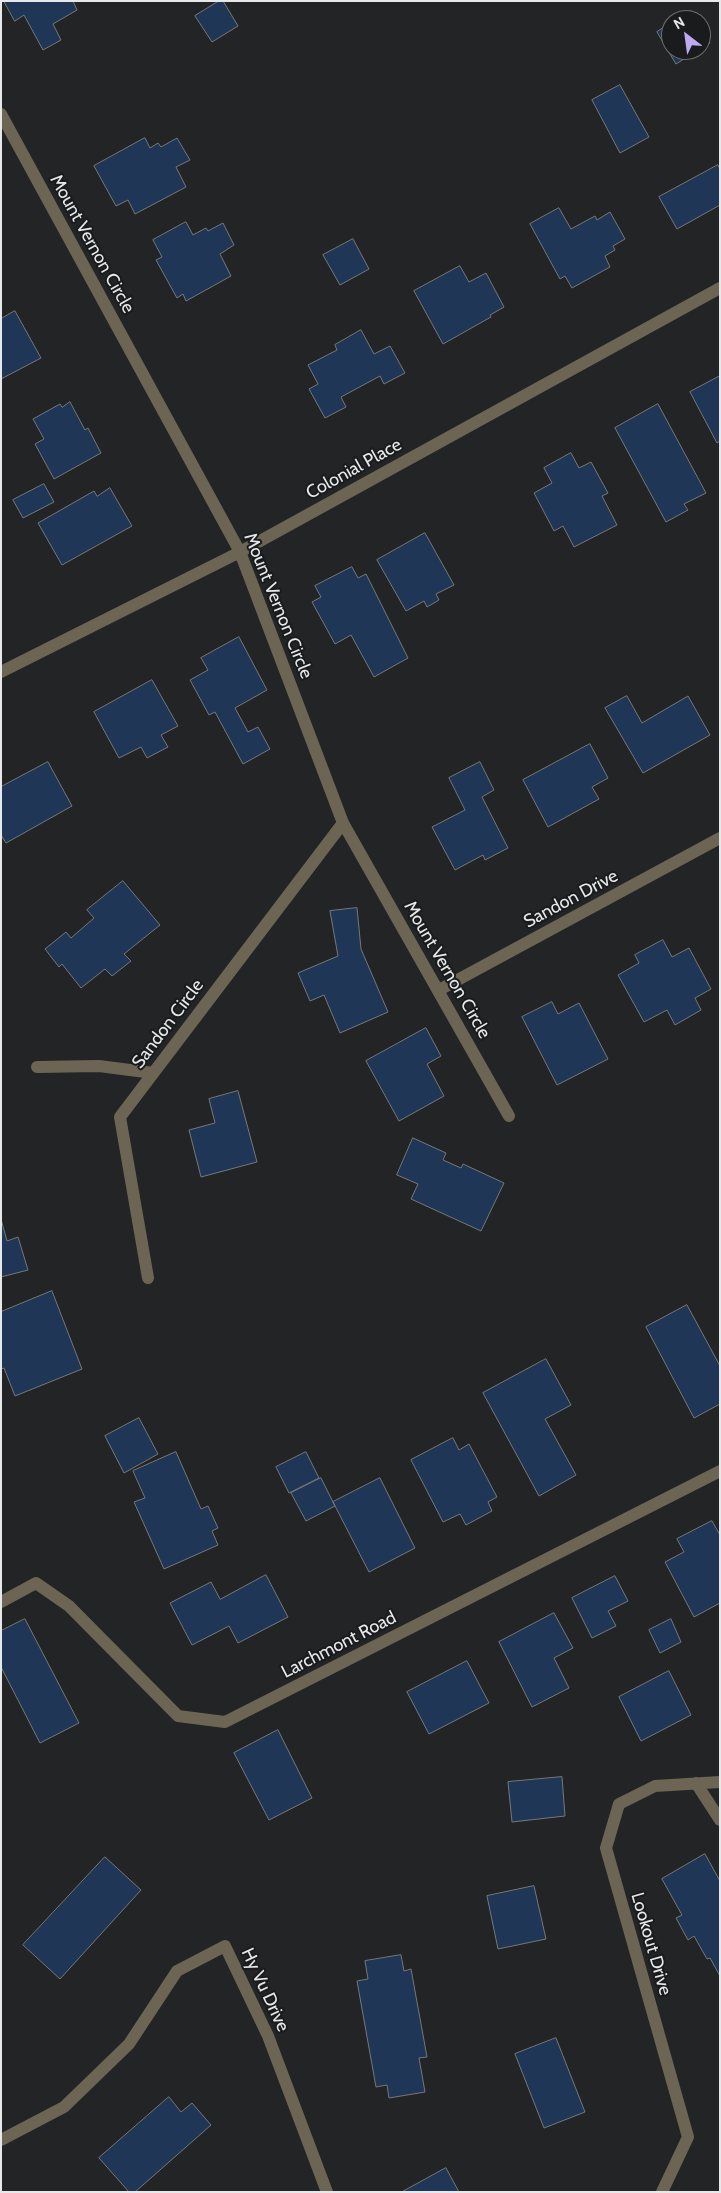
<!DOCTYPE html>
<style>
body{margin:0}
#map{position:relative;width:721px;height:2193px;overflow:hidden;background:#232426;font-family:Cabin,sans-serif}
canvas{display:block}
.frame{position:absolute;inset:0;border:2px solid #e7e8ea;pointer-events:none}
.north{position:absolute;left:661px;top:10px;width:50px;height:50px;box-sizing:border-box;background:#191b1d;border:1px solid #6b6d6f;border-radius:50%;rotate:330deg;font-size:14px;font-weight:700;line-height:20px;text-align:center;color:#e7e8ea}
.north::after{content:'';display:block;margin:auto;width:18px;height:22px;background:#bea9f5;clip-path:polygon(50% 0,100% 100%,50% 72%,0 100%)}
</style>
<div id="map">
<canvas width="721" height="2193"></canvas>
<div class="frame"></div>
<div class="north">N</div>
</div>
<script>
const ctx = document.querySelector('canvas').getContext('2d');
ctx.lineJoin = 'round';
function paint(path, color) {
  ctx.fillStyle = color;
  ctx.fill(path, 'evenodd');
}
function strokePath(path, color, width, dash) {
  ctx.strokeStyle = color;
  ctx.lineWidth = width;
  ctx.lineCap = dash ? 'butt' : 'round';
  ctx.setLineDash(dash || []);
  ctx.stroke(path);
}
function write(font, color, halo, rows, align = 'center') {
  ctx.font = font + ' Cabin,sans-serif';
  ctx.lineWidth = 4;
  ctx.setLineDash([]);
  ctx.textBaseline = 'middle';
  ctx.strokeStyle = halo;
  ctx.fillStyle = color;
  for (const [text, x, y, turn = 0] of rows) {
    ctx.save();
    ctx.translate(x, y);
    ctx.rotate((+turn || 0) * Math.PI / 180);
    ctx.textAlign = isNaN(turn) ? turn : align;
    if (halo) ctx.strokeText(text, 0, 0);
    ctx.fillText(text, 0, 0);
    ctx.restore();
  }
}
const building = new Path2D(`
 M4,1H73L77,10L53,24L61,40L43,50L24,15L15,21Z
 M219,1H223L238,26L212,42L195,16Z
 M691,11L696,20H676Z
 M671,23V50H698L676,64L657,32Z
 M701,28L710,43L701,48Z
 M620,85L649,137L620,153L592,100Z
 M145,138L150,148L158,143L161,147L177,138L190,160L176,167L186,187L135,214L128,200L116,206L94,166Z
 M718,165L720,169V205L677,229L659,197Z
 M559,208L571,229L595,216L597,220L610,212L625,239L613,246L615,250L605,256L610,267L572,288L565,276L560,279L530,224Z
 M186,222L193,235L206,228L208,231L223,223L234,245L220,254L231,276L186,301L183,294L177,298L156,260L162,257L153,240Z
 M353,239L369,269L340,285L323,255Z
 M460,266L469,282L486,273L504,307L490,315L491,317L443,344L414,291Z
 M15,311L41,358L1,379V319Z
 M361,330L374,354L390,346L405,373L384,384L380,376L341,397L346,407L325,418L309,389L318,384L308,365L337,350L335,345Z
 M720,376V441L717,443L690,392Z
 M70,402L85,430L88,428L101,453L54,479L35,444L44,439L33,419L60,404L62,407Z
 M658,404L706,493L684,504L688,510L666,522L615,428Z
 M571,453L579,468L591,462L608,493L602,496L617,525L574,547L563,526L554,531L534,493L552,483L544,468Z
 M44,484L54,502L23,518L13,500Z
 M110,488L132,526L62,565L38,523L94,491L97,496Z
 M425,533L454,585L436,594L439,600L427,607L424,601L406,611L377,560Z
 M352,567L358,578L366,574L408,658L374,677L351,635L335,644L312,602L321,597L315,586Z
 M239,637L267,690L235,708L248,732L258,727L270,749L243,764L215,712L209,715L190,680L208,670L201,658Z
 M152,680L178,726L161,735L168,747L147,758L141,747L119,758L94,712Z
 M627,696L642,723L688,696L710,735L643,773L605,708Z
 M590,744L608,778L592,787L599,799L548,827L523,780Z
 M48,762L72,806L6,843L1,835V787Z
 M480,762L494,790L482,797L508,848L485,860L483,855L455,870L432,827L465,810L449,778Z
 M123,881L160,925L124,954L131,961L112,976L105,969L81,988L62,964L59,967L45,949L66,932L71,938L94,918L87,910Z
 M357,908L361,949L388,1012L340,1033L324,995L310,1001L298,973L338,956L330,911Z
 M663,940L672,957L689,948L711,989L695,998L701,1010L675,1025L667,1010L644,1022L618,975L639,963L635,955Z
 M552,1002L558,1014L579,1003L608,1059L557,1085L522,1017Z
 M426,1028L441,1056L427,1064L444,1096L399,1121L366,1061Z
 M238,1091L257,1162L201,1177L189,1130L215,1123L209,1099Z
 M413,1138L446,1153L443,1160L461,1168L463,1164L504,1183L481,1231L411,1199L418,1184L397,1175Z
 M1,1219L7,1241L18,1237L28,1270L1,1277Z
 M52,1291L82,1369L15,1396L4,1368L1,1369V1312Z
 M687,1305L720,1366V1404L694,1418L646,1327Z
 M546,1359L571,1405L545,1419L576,1475L539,1496L483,1393Z
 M139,1418L158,1454L124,1473L105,1436Z
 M453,1438L459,1450L469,1444L497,1497L488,1502L492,1511L466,1525L460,1514L443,1522L411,1460Z
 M176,1452L201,1509L208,1506L218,1528L212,1531L218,1545L164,1569L134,1502L145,1498L133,1471Z
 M306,1452L319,1478L289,1493L276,1467Z
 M321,1478L335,1506L306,1521L291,1493Z
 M380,1478L415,1548L369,1572L333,1502Z
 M712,1521L720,1535V1603L694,1617L665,1562L684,1552L677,1539Z
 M266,1575L288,1617L238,1643L229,1626L192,1645L170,1603L211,1582L220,1599Z
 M615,1576L628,1601L608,1611L616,1626L592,1638L572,1598Z
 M554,1613L573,1648L554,1658L569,1688L532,1707L499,1642Z
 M25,1619L79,1723L40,1743L1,1667V1631Z
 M671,1619L681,1642L660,1653L649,1630Z
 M467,1661L489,1703L429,1734L407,1692Z
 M669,1671L691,1715L641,1741L619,1697Z
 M278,1730L312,1798L269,1820L234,1753Z
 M562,1777L565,1816L512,1822L508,1782Z
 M705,1854L720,1881V1976L710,1958L707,1959L694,1936L688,1940L676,1918L682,1915L662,1879Z
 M105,1857L141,1890L60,1979L23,1945Z
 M534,1886L546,1939L498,1949L487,1896Z
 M401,1955L404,1971L411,1969L427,2057L419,2058L425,2092L389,2098L387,2085L376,2087L357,1981L368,1979L365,1961Z
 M556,2038L585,2112L544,2128L515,2054Z
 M169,2097L181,2112L192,2103L211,2125L135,2192H129L99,2158Z
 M446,2168L459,2192H402Z`);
paint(building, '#203656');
strokePath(building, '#76787a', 1);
strokePath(new Path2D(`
 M37,1067L99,1066L153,1073`), '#6d6554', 12);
strokePath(new Path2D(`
 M1,114L240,552L343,823L509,1116
 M1,672L240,552L720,288
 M439,990L720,838
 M148,1278L120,1117L343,823
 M1,1602L36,1583L69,1606L178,1716L225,1722L720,1471
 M696,1783L720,1820
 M1,2140L64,2107L129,2044L177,1971L225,1946L268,2036L327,2192
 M662,2192L688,2137L606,1848L619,1804L655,1786L720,1782`), '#6d6554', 12);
write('18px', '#e7e8ea', '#191b1d', [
 ["Mount Vernon Circle",92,244,61],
 ["Colonial Place",354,469,-29],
 ["Mount Vernon Circle",278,606,68],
 ["Sandon Drive",571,899,-28],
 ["Mount Vernon Circle",447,970,60],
 ["Sandon Circle",168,1024,-53],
 ["Larchmont Road",339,1645,-27],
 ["Lookout Drive",651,1944,74],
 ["Hy Vu Drive",265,1990,65]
]);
</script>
